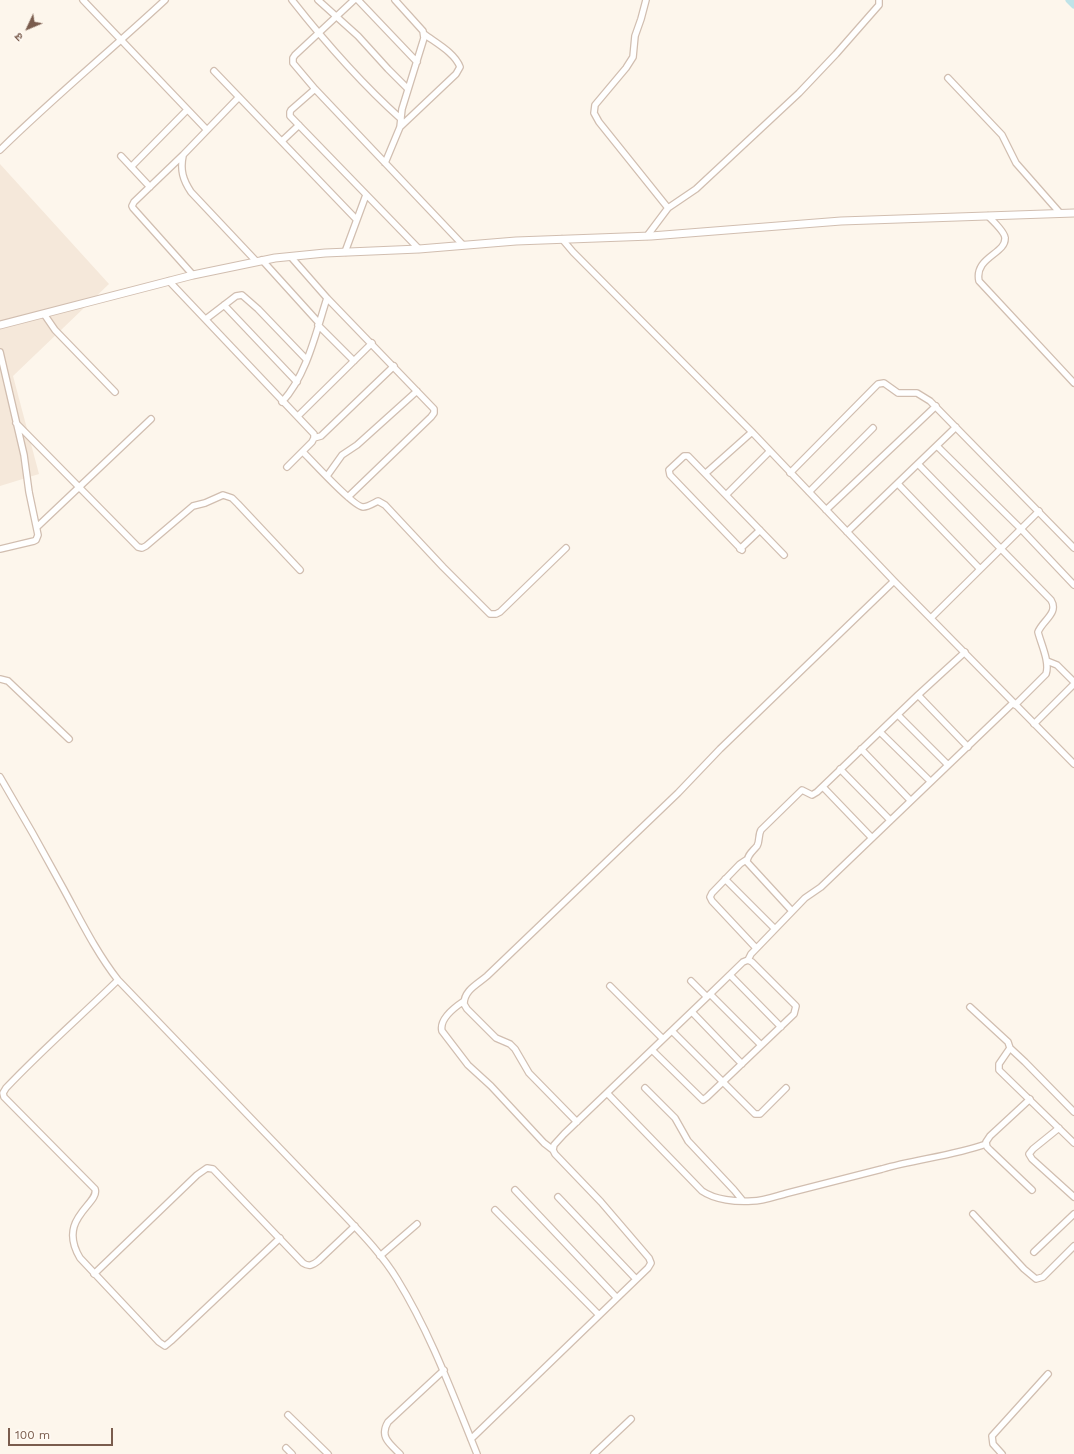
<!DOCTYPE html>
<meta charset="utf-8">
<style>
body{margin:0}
#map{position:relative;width:1074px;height:1454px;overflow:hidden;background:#fdf6ec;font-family:"Work Sans","Noto Sans Devanagari",sans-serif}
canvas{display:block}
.north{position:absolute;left:8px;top:8px;width:40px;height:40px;-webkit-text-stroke:3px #fffaf3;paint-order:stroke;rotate:226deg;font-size:11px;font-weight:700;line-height:16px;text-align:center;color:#7a5c4d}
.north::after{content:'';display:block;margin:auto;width:14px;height:18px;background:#7a5c4d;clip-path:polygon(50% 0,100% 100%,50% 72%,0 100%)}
.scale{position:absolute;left:8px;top:1428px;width:105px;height:18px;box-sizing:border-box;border:2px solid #7a5c4d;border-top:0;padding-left:5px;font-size:12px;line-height:14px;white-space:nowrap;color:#7a5c4d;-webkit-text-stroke:3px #fffaf3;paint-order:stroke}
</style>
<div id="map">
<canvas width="1074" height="1454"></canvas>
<div class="north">उ</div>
<div class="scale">100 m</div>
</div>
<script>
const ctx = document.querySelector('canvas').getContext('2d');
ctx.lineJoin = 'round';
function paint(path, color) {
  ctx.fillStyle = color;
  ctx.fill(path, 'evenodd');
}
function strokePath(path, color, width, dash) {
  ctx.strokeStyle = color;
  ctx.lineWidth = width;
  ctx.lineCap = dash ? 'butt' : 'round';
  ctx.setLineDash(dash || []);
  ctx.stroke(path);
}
paint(new Path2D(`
 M0,164L109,284L13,376L39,474L0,486Z`), '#f5e8da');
strokePath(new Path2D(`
 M1069,0L1074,5`), '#bfe3e8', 7);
const minor = new Path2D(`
 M83,0L207,130
 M292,0C325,42 361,83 401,119
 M318,0L358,36L388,69L408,89
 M354,0L295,55L293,58V63L315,89L463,245
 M358,0L417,62
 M646,0L641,19L635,36L633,57L626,68L595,105L594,113L599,122L668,208L647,236
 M214,71L356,219
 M948,78L1002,135L1016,163L1060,213
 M315,89L291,110L290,112V116L419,249
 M400,127L456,74L460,67C455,53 436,43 424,34
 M282,141L299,125
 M0,150C53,98 110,51 165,0
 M121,156L150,187
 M183,156C180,170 183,180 191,192L256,261
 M385,163L400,127L402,109L424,38L423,31L395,0
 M131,167L187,110
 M668,208L696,189L799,93L836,54L879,5V0
 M988,216C992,220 1005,232 1005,238C1006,254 974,257 979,281L1074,383
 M562,239L573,252L752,432L894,581L1074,764
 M345,252L366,195
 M291,257L327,298L434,409V413L431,417L348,497
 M262,260L319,323
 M193,275L133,208L132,206L134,202L183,155L239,97
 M169,281L314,434V438L312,442L287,467
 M224,305L297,382
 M44,314L55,330L115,392
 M206,319L236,296L242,295L258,309L306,359
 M318,325L354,361
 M0,352L24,455L29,492L38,535L36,540L34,541L0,549
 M282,402C307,375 316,332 327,298
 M298,416L372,343
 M16,423L138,547L142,548L146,546L193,506L205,503L223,495L232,498L238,504L300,570
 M314,438L321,436L394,366
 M937,446L1021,529L1074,585
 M303,452C312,461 354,507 363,507C368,507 374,503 378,501L385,505L443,567L490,614H496L500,612L566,548
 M918,464L1051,600C1059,613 1043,620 1038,632C1041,644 1050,662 1046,674L1015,705
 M706,473L752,432
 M790,473L875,387L878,384L884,383L898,393H917L930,401L1074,548
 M327,476L342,455L357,445L417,391
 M898,484L980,569
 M809,492L873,428
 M726,495L770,451
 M826,510L936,406
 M37,527L151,419
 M847,532L956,427
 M740,549L760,530
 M742,550L670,475L669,470L684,456H688L784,555
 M931,618L1039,511
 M1047,661L1057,665L1074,682
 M0,679L8,681L69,739
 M918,695L968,747
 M898,715L948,765
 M1034,724L1074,684
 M880,732L930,781
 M861,749L910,800
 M840,769L890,820
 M0,777C22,814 43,851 63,888C80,919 96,952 118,980L345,1216C364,1236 383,1256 397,1279C431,1334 453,1395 477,1454
 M823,787L872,838
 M746,860L740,864L712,893L710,897L712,901L756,948
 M725,879L775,929
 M792,911L747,862C747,855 753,851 757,846C760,841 758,835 761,830L802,790L812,795L817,792L918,695L965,652
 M748,960L751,954L805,898L821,887L1013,703
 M730,975L781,1027
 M118,980C81,1016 42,1050 6,1088L3,1093L4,1097L95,1189C100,1204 56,1218 80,1258L159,1342L165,1346L171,1341L280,1238
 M691,981L707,997
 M610,986L663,1039
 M710,994L761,1045
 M464,1001C455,1007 439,1019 442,1031L468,1065L491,1086L544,1143L553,1150
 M970,1007L1008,1042L1010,1048L999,1064V1070L1074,1143
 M692,1012L742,1064
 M672,1031L755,1114H760L786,1088
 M1010,1048L1025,1062L1074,1112
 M645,1088L675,1118L688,1141L734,1190L743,1201
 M607,1093L702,1191C715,1200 736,1202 752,1201C764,1201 776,1196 788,1193C819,1185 851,1177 882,1169C917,1159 952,1156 986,1144
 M1030,1099L990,1136L986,1142L987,1147L990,1150L1032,1190
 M577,1122L529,1073L515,1049L510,1044L496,1038L467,1009L464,1004C464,990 478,984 487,976L678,793L720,749L894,581
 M1059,1128L1033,1149L1029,1154L1032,1159L1074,1197
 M515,1190L617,1298
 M558,1197L636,1279
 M495,1210L599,1315
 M973,1214L1024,1269L1036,1279L1043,1277L1074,1246
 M1034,1252L1074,1214
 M380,1256L417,1224
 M94,1274L197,1175L207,1168L213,1169L303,1263C309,1267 313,1265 318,1261L355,1226
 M288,1415L328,1454
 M471,1439L648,1268L651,1263L649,1258L601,1202L555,1154L553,1150L554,1145L564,1134L707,997L743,962L748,960L752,962L796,1006L794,1014L707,1097L703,1100L652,1050
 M286,1448L292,1454
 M400,1454C390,1444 379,1437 388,1422L444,1370
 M594,1454L631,1419
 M1002,1454L993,1444L992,1436L1048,1374`);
const tertiary = new Path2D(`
 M0,325L193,275L275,258L325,253L419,249L516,241L651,236L841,221L1074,213`);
strokePath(minor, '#d1beb0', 8);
strokePath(tertiary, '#d1beb0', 9);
strokePath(minor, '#fff', 5.5);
strokePath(tertiary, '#fff', 7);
</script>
